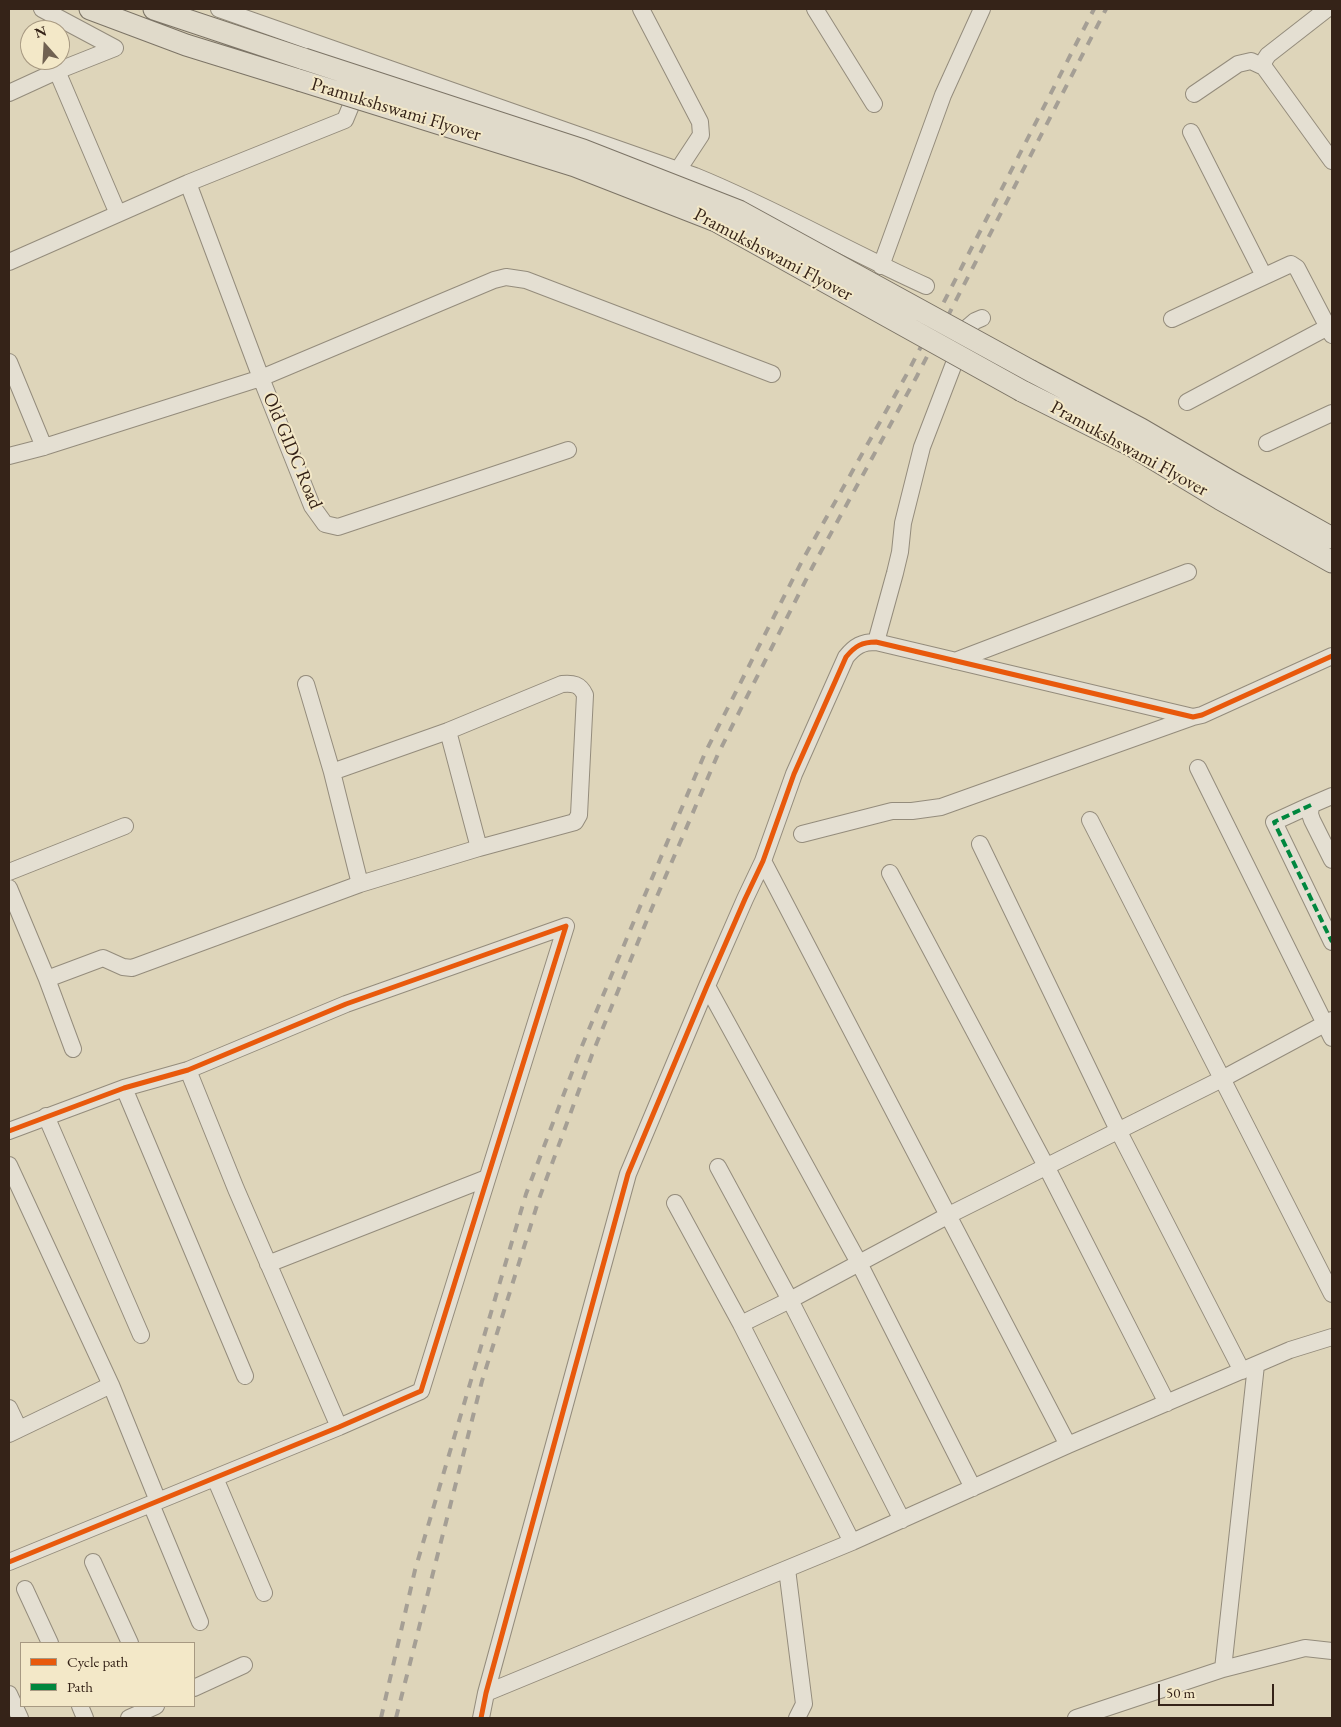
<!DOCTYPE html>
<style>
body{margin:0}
#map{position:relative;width:1341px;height:1727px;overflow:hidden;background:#ded5ba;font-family:"EB Garamond",serif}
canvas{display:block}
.frame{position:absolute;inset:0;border:10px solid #352318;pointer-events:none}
.legend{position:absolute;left:20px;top:1642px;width:175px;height:65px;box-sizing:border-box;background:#f3e8c8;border:1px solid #a79982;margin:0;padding:6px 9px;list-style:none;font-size:15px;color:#352318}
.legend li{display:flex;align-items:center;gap:10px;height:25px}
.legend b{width:25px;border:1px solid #a79982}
.north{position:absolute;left:20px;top:20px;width:50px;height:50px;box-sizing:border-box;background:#f3e8c8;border:1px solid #a79982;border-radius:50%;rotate:341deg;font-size:14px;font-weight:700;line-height:20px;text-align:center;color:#352318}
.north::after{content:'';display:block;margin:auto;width:18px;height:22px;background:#706151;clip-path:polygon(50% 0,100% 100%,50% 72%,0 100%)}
.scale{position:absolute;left:1158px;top:1684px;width:116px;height:22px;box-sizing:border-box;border:2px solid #352318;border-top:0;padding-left:6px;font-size:15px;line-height:18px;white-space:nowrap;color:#352318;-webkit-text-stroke:4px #f3e8c8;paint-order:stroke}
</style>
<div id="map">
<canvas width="1341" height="1727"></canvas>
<div class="frame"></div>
<ul class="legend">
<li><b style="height:6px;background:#e8590c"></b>Cycle path</li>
<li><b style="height:6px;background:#00873e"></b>Path</li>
</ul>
<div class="north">N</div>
<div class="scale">50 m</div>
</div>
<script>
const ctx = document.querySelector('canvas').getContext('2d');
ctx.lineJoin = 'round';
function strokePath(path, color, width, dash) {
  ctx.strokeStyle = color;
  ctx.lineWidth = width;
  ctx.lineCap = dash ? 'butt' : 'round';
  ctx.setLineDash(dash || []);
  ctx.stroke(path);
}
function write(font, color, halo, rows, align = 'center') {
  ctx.font = font + ' "EB Garamond",serif';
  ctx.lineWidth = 4;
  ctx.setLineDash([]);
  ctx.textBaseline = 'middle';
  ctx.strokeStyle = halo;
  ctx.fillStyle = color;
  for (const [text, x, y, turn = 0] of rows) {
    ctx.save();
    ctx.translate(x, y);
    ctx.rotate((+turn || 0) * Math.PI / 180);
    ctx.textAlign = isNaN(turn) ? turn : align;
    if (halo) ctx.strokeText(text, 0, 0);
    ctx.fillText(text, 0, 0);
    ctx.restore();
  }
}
const minor = new Path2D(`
 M219,9L695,176C774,208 848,251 926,286
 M641,9L700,122L701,135L678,170
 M815,9L874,104
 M1327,9L1268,55L1264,61V67L1332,161
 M369,62L345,120L188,183L261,378L494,280L506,277L526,280L772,374
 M57,71L118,214
 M9,93L57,71L115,48L42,9
 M1194,94L1238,64L1251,61L1264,67
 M1191,132L1264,276
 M9,262L188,183
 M881,266L943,95L982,9
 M1172,319L1291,264L1297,268L1332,335
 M9,362L44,447
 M1187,402L1328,327
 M1267,443L1332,413
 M9,456L44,447L261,378L312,506L325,524L338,527L568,450
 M876,642L895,573L900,552L903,523L922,447L968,327L975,321L982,318
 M955,661L1188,572
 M306,684L332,772L360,884
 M448,731L479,848
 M1198,768L1332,1038
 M1332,796L1311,805L1310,814L1312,820L1332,860
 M1311,805L1274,822L1332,942
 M1090,820L1332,1294
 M802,834L892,811H912L941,807L1193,717
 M980,844L1118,1130L1242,1371
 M763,861L1068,1445
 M9,872L125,826
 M890,873L1046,1166L1167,1403
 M9,888L47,979L73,1049
 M47,979L103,958L123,967L132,968L360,884L479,848L575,822L579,815L585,695C580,684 573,683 562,684L448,731L332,772
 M707,986L859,1263L973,1488
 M188,1070L236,1189L339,1427
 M124,1088L245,1376
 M46,1116L141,1335
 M9,1131L124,1088L188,1070L346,1004L566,926L421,1391L339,1427L9,1562
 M9,1165L111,1385L158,1501
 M718,1167L790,1300L902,1520
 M675,1203L741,1324L852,1542
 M268,1264L487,1178
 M741,1324L790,1300L949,1215L1222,1079L1332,1020
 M9,1408L19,1429
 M9,1434L111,1385
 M215,1478L264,1593
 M151,1504L200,1622
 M93,1562L130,1643
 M787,1569L804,1704L797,1718
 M25,1589L50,1643
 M1223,1669L1256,1365
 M194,1688L244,1665
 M486,1693L852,1542L1068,1445L1290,1350L1332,1337
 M9,1694L20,1718
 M80,1706L85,1718
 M129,1718L156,1706
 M481,1718L486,1693L628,1174L707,986L745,899L763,861L794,774L846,657C855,646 862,642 876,642L1193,717L1202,715L1332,656
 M1076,1718L1223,1669L1305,1648L1332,1651`);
const major = new Path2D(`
 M90,9L186,45L299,80
 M154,9L304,59
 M1031,371L1141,429L1230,481L1332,538
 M1022,391L1132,446L1220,499L1332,562`);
strokePath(minor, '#948c7c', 18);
strokePath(major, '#7c7466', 23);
strokePath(minor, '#e4dfd2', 16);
strokePath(major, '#e0daca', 21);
strokePath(new Path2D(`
 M381,1718L415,1570L526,1194L582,1046L639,909L705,753L802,561L908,372L1094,9
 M396,1718L482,1381L539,1199L593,1052L649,915L718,754L813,566L917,376L1106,9`), '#a59f95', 4, [9, 9]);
const majorBridge = new Path2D(`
 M304,59L583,150L739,211L1031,371
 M299,80L575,166L716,221L1022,391`);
strokePath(majorBridge, '#7c7466', 23, []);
strokePath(majorBridge, '#e0daca', 21);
strokePath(new Path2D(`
 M1311,805L1274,822L1332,942`), '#00873e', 4, [8, 4]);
strokePath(new Path2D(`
 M9,1131L124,1088L188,1070L346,1004L566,926L421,1391L339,1427L9,1562
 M481,1718L486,1693L628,1174L707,986L745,899L763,861L794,774L846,657C855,646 862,642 876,642L1193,717L1202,715L1332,656`), '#e8590c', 5);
write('19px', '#352318', '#f3e8c8', [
 ["Pramukshswami Flyover",396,110,17],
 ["Pramukshswami Flyover",773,255,28],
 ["Pramukshswami Flyover",1129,449,29],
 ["Old GIDC Road",292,451,67]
]);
</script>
